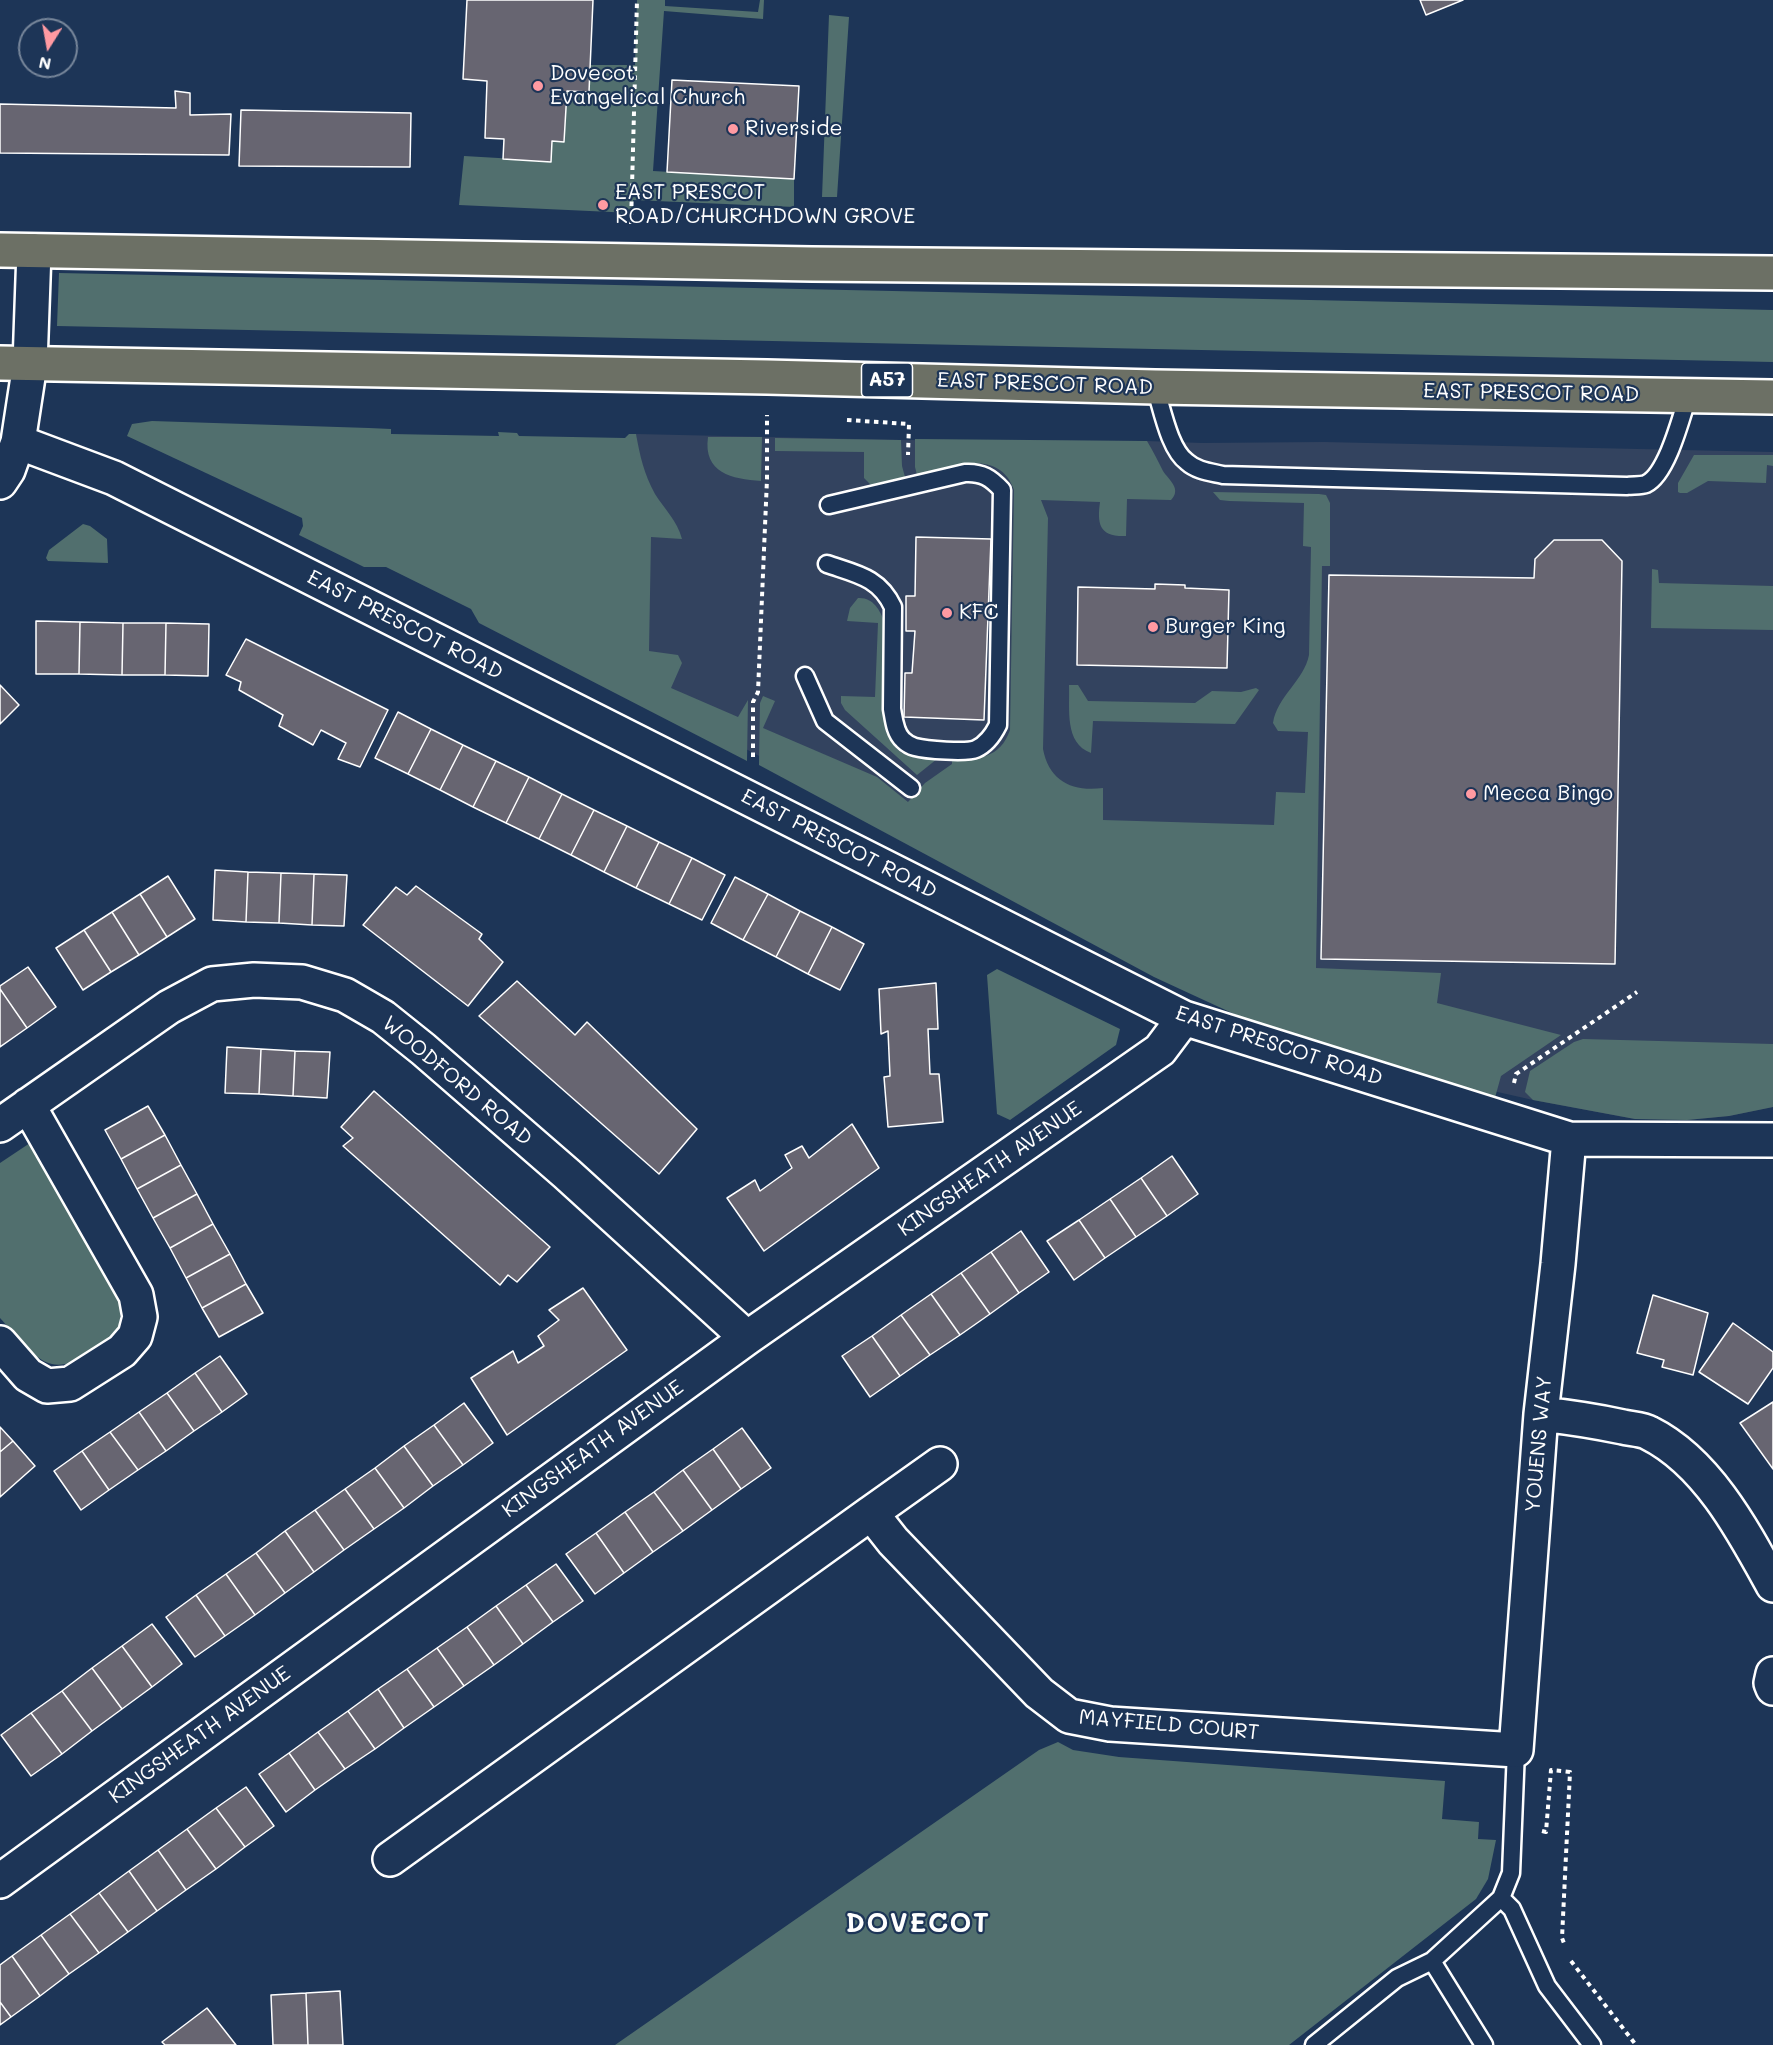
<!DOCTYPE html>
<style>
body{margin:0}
#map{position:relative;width:1773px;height:2045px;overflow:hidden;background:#1d3557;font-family:Mali,sans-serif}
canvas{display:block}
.north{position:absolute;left:18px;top:18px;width:60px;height:60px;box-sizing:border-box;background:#1d3557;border:2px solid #77869a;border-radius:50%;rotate:191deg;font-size:16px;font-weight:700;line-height:24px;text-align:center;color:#fff}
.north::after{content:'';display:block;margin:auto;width:21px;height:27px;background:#ff9aa2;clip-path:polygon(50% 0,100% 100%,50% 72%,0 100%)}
</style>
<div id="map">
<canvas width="1773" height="2045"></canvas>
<div class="north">N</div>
</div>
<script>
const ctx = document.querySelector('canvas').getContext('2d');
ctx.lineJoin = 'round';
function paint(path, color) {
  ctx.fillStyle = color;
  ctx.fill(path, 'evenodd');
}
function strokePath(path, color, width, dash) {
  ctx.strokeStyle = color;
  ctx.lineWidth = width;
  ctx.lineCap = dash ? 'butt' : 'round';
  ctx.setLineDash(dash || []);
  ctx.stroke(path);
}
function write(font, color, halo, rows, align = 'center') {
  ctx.font = font + ' Mali,sans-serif';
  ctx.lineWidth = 4.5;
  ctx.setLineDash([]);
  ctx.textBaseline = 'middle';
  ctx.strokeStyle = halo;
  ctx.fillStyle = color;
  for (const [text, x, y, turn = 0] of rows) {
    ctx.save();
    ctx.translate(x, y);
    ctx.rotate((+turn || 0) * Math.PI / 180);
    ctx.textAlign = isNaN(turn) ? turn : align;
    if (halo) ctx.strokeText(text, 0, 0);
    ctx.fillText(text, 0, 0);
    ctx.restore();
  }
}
paint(new Path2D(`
 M636,434L901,440L1147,441L1202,443L1324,442L1773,452V1107L1729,1116L1687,1120L1635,1119L1533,1100L1480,1088L1118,946L642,694Z`), '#33435f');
paint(new Path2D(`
 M637,0H665V6L758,12L760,0H764L763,19L664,11L653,171L794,179V207L633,200V213L459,205L464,156L550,161L552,141L564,142L567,91L590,65H635Z
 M829,15L849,17L837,197H822Z
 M59,273L1773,310V362L57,326Z
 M152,421L369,428L391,429V434L499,436L498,432L517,433L519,436L625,438L629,434H636C640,456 644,474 655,494C665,510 677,520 682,539L651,537L649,651L678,655L682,663L671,688L738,717L748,700L747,761L479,623L471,609L386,567H364L299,535L303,526L302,518L127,436L132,424Z
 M708,437H762L761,481C732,479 703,473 708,437Z
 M775,438L901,440L902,466L905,477L871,485L864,478V452L775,451Z
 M915,439L1147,441C1153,451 1158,461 1163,471C1169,480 1182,489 1171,500L1127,499L1126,536C1099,537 1097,524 1100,502L1041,500L1048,518L1043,749C1049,781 1072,792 1103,788V820L1274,825L1276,792L1305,793L1308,732L1278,731L1273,723C1277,696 1304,681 1309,655L1311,547L1303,546L1304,503L1229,501L1220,500L1213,492L1319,494L1326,495L1330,503V566H1322L1316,968L1441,973L1437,1003L1561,1035L1501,1076L1493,1105C1450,1092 1408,1080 1365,1066C1293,1042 1223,1009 1154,977L759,765L760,703L763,696L775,701L763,728L877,777L908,802L925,783L952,764V759C978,759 1000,759 1010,730L1014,490C999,447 950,467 917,475L915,467Z
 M1694,455H1773V466L1767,465L1766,483L1708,481L1687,493H1680L1678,492V483Z
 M83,524L90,526L107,539L108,563L48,561L46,558L49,550Z
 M1652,569L1658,570L1659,583L1773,586V630L1651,628Z
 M858,598C873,597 880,610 885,623V723L886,732L896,748L902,753L917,758L937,759L917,775L845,710L841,703V696L875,697L878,623L847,621L850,608Z
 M1069,685H1078L1088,701L1195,703L1212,691L1241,692L1256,688L1259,690L1235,724L1093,721L1091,753C1064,743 1070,709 1069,685Z
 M997,969L1120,1029L1116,1045L1010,1120L997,1114L987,975Z
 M1583,1039L1773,1044V1107L1729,1116L1687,1120L1635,1119L1533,1100L1525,1092L1530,1071L1574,1042Z
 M30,1143L121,1304C120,1314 121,1324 116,1332C107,1348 70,1369 52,1364C33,1360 13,1332 0,1318V1163Z
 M1058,1742L1073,1750L1119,1757L1445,1781L1442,1819L1479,1822L1478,1839L1496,1840L1488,1879L1476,1899L1289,2045H615L1039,1750Z`), '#516f6e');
const building = new Path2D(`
 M467,0H593L589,92L567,91L564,142L552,141L551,162L503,159L504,139L485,138L487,81L463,79Z
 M1420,0H1463L1426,15Z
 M672,80L799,86L794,179L667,172Z
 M175,91L190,93V115L231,114L229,155L0,153V104L176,108Z
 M241,110L411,113L410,167L239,166Z
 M916,537L991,539L984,720L904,717L905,673H912L915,631H906V596H915Z
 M1554,540H1602L1622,561L1615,964L1321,959L1329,575L1534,578L1535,559Z
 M1155,584L1185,585V588L1229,590L1227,668L1077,665L1078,587L1155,589Z
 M36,621L80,622L79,674H36Z
 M80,622L123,623L122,675L79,674Z
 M123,623H166L165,675H122Z
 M166,623L209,624L208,676L165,675Z
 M246,639L388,710L360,767L338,759L346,743L321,730L313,745L279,726L283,715L239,690L241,682L226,675Z
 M0,685L19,705L0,724Z
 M398,712L431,729L408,774L375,758Z
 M431,729L463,745L440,790L408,774Z
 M463,745L496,761L473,807L440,790Z
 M496,761L529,777L506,823L473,807Z
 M529,777L562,794L539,839L506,823Z
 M562,794L594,810L571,855L539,839Z
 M594,810L627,826L604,872L571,855Z
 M627,826L659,842L636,888L604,872Z
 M659,842L692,858L669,904L636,888Z
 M692,858L725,875L702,920L669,904Z
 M215,870L248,872L246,922L213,920Z
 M248,872L281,873L279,923L246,922Z
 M281,873L314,874L312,925L279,923Z
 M314,874L347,875L344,926L312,925Z
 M168,876L195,919L167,937L140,894Z
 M735,877L768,894L743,940L711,923Z
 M416,886L482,934L479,939L503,962L468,1006L363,925L396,887L407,895Z
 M140,894L167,937L139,955L112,912Z
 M768,894L800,911L776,957L743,940Z
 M800,911L832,927L808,974L776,957Z
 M112,912L139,955L111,972L84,930Z
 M832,927L864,944L840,990L808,974Z
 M84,930L111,972L83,990L56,948Z
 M28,967L56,1007L27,1028L0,989V986Z
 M517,981L575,1035L587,1022L697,1129L659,1174L479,1016Z
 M936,983L938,1029H928L930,1074H939L943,1122L888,1127L884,1077L890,1076L888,1031L881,1034L879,989Z
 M0,989L27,1028L0,1047Z
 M227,1047L261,1049L259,1094L225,1093Z
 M261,1049L295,1051L293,1096L259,1094Z
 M295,1051L330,1052L327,1098L293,1096Z
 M374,1091L550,1247L517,1282L508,1275L500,1285L343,1146L353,1138L341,1127Z
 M148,1106L165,1135L121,1159L105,1130Z
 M852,1124L879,1168L764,1251L727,1198L755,1180L760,1191L792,1168L785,1155L802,1146L809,1158Z
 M165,1135L181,1165L137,1189L121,1159Z
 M1172,1156L1198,1194L1167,1216L1141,1178Z
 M181,1165L197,1194L153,1218L137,1189Z
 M1141,1178L1167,1216L1136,1237L1110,1199Z
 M197,1194L213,1224L170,1248L153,1218Z
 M1110,1199L1136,1237L1105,1258L1079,1220Z
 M1079,1220L1105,1258L1074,1280L1047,1241Z
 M213,1224L230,1254L186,1278L170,1248Z
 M1021,1231L1049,1272L1019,1293L991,1252Z
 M991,1252L1019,1293L990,1314L961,1273Z
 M230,1254L246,1284L202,1308L186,1278Z
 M961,1273L990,1314L960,1335L931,1294Z
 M246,1284L263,1313L219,1337L202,1308Z
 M583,1288L627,1350L507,1435L471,1378L513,1351L518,1363L544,1346L538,1336L559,1320L549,1310Z
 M931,1294L960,1335L930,1355L901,1315Z
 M1653,1295L1708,1313L1693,1375L1662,1367L1664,1360L1637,1353Z
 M901,1315L930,1355L900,1376L872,1336Z
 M1733,1323L1773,1352V1368L1748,1404L1699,1372Z
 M872,1336L900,1376L870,1397L842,1356Z
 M220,1356L247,1394L222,1412L195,1373Z
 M195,1373L222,1412L194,1431L167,1393Z
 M167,1393L194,1431L166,1451L139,1412Z
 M1773,1402V1469L1740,1423Z
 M464,1403L493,1443L463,1465L434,1425Z
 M139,1412L166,1451L138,1470L110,1432Z
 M434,1425L463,1465L433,1486L404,1446Z
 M0,1427L13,1441L0,1452Z
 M742,1428L771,1468L741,1489L713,1449Z
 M110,1432L138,1470L109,1490L82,1451Z
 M13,1441L35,1466L0,1497V1452Z
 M404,1446L433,1486L404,1508L375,1468Z
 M713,1449L741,1489L712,1510L683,1470Z
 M82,1451L109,1490L81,1510L54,1471Z
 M375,1468L404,1508L374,1529L345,1489Z
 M683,1470L712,1510L683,1531L654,1492Z
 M345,1489L374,1529L344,1550L315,1510Z
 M654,1492L683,1531L653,1552L625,1512Z
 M315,1510L344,1550L314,1572L285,1531Z
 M625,1512L653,1552L624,1573L596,1533Z
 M285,1531L314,1572L285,1593L256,1553Z
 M596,1533L624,1573L595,1594L566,1554Z
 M256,1553L285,1593L255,1615L226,1574Z
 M556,1564L583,1601L553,1622L526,1585Z
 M226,1574L255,1615L225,1636L196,1595Z
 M526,1585L553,1622L523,1644L496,1606Z
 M196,1595L225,1636L195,1657L166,1617Z
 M496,1606L523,1644L494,1665L467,1627Z
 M152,1624L182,1664L152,1687L122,1646Z
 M467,1627L494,1665L464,1686L437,1648Z
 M122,1646L152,1687L122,1709L92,1668Z
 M437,1648L464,1686L434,1707L407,1669Z
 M92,1668L122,1709L92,1731L62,1691Z
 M407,1669L434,1707L404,1728L378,1689Z
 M378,1689L404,1728L375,1749L348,1711Z
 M62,1691L92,1731L62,1754L31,1713Z
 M348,1711L375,1749L345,1769L318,1732Z
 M31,1713L62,1754L31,1776L1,1735Z
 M318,1732L345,1769L315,1790L289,1753Z
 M289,1753L315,1790L286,1812L259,1774Z
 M246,1787L274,1826L245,1847L216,1808Z
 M216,1808L245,1847L216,1869L187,1829Z
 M187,1829L216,1869L186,1890L158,1850Z
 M158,1850L186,1890L157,1911L129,1871Z
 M129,1871L157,1911L128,1932L99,1893Z
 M99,1893L128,1932L99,1953L70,1914Z
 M70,1914L99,1953L69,1974L41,1935Z
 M41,1935L69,1974L40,1996L12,1956Z
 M12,1956L40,1996L11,2017L0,2002V1965Z
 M340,1991L343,2045H308L306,1993Z
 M306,1993L308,2045H273L271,1995Z
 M0,2002L11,2017L0,2025Z
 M207,2008L236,2045H165L162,2042Z`);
paint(building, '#676571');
strokePath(building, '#fff', 1.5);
const service = new Path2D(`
 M1155,387C1162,408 1169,449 1187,462C1197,471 1210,472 1223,475L1627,486C1632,485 1641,486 1646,484C1667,474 1681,418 1688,396
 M827,564C856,574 879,577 893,607L892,709C894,720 895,733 903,740C906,743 911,746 915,747C926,750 967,753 976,749C987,744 993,735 998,725L1002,490C991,478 982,472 965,473L829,505
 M805,676L825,721L911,788
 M1516,1750L1511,1873L1501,1898L1512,1909L1547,1986L1592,2045
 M1432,1961L1484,2045
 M1314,2045L1397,1978L1432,1961L1501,1898`);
const minor = new Path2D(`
 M34,251L30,364L18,442L114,478L1184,1018L1569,1139L1773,1140
 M0,482L8,470L18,442
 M0,1125L169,1007L212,984L254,980L302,982L345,995L383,1017L423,1049L567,1174L747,1338
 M0,1343L28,1375L47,1386L70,1384L122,1351L135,1336L140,1317L136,1295L28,1105
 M1541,1414C1568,1417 1595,1421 1623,1427C1631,1429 1642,1429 1649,1433C1707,1462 1743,1530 1773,1585
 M871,1513L940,1464
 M1773,1674L1771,1683L1773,1688
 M390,1859L871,1513L893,1541L1039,1693L1069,1716L1110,1724L1516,1750L1541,1414L1558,1264L1569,1139
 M0,1881L747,1338L1160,1050L1184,1018`);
const trunk = new Path2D(`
 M0,250L812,264L1773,273
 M0,363L767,377L1155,387L1773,397`);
strokePath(service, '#fff', 21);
strokePath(minor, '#fff', 38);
strokePath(trunk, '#fff', 38);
strokePath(new Path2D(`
 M631,224L637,0
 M847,420L909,424L908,455
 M753,757V702L758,692L759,668L767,479V415
 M1514,1083L1516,1074L1637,992
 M1542,1831L1546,1832L1551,1770L1570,1772L1562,1938L1565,1946
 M1571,1961L1636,2045`), '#fff', 4, [4.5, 4.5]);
strokePath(service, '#1d3557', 16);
strokePath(minor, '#1d3557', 33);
strokePath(trunk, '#6c7065', 33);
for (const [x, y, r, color] of [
 [538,86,6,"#ff9aa2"],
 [733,129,6,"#ff9aa2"],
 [603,205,6,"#ff9aa2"],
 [947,613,6,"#ff9aa2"],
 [1153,627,6,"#ff9aa2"],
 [1471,794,6,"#ff9aa2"]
]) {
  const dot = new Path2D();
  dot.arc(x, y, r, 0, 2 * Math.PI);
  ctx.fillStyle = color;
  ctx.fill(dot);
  strokePath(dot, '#1d3557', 2);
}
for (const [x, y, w] of [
 [887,380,51]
]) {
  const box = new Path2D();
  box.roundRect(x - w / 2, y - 17, w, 34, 4.5);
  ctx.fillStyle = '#1d3557';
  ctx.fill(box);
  strokePath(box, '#fff', 1.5);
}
write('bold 20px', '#fff', null, [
 ["A57",887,380]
]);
write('21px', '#fff', '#1d3557', [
 ["Dovecot",550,74],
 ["Evangelical Church",550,98],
 ["Riverside",745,129],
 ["EAST PRESCOT",615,193],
 ["ROAD/CHURCHDOWN GROVE",615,217],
 ["KFC",959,613],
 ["Burger King",1165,627],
 ["Mecca Bingo",1483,794]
], 'left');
write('21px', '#fff', '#1d3557', [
 ["EAST PRESCOT ROAD",1045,384,2],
 ["EAST PRESCOT ROAD",1531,393,1],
 ["EAST PRESCOT ROAD",405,625,27],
 ["EAST PRESCOT ROAD",839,844,27],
 ["EAST PRESCOT ROAD",1279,1046,18],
 ["WOODFORD ROAD",457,1081,40],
 ["KINGSHEATH AVENUE",990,1169,-35],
 ["YOUENS WAY",1539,1444,-85],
 ["KINGSHEATH AVENUE",593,1449,-36],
 ["MAYFIELD COURT",1169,1725,5],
 ["KINGSHEATH AVENUE",200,1735,-36]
]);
ctx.letterSpacing = '1.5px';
write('bold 27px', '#fff', '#1d3557', [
 ["DOVECOT",918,1924]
]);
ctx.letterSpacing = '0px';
</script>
